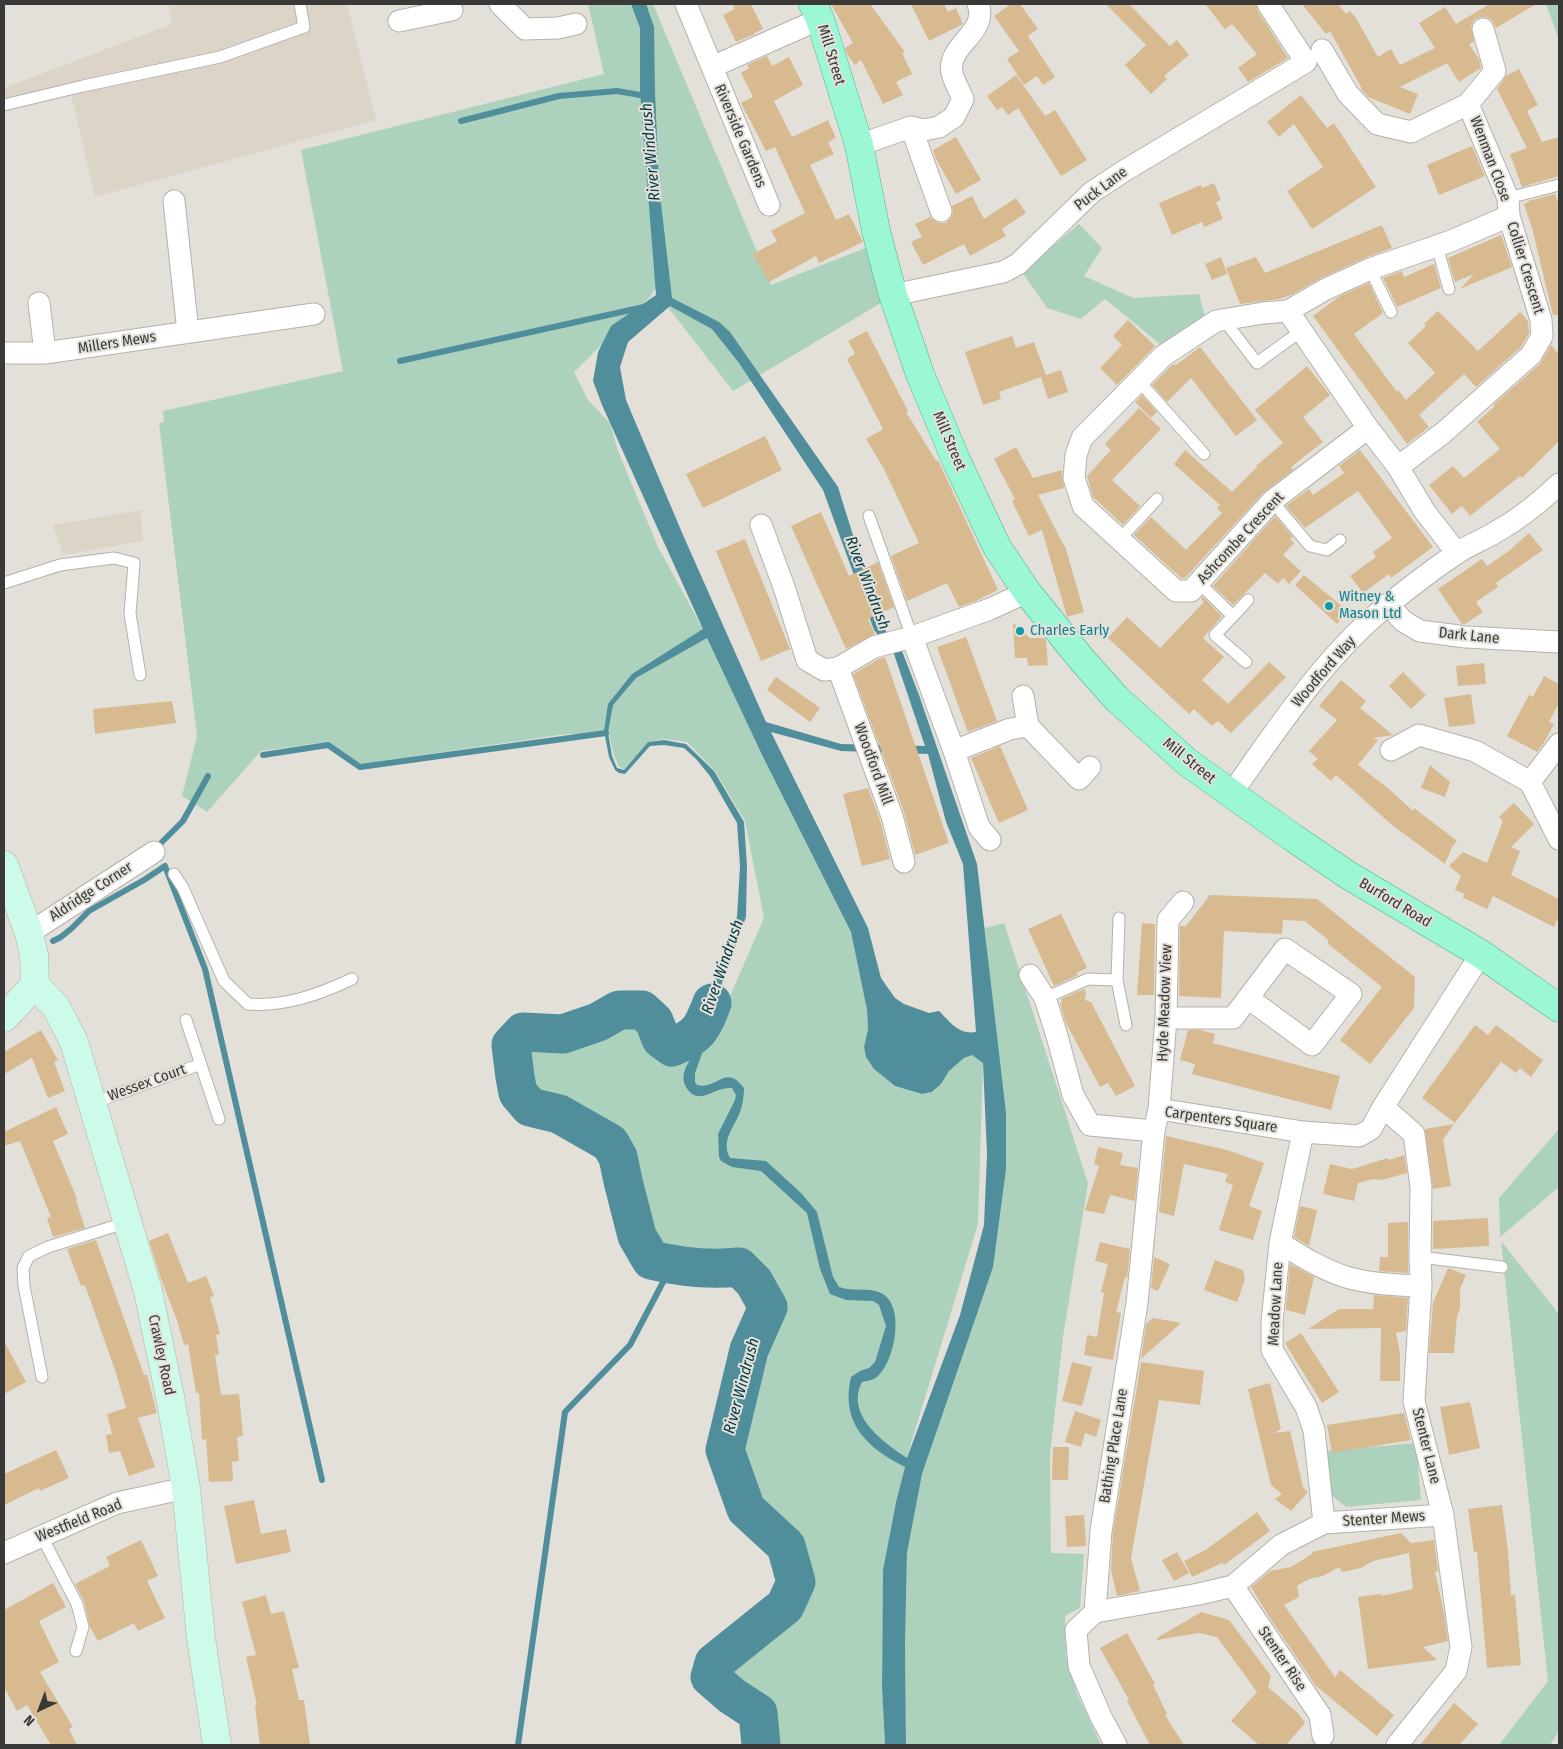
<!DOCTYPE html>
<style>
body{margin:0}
#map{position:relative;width:1563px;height:1749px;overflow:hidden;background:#e3e0da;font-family:"Fira Sans Condensed",sans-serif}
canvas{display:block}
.frame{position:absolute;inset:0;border:5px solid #3a3937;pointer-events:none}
.north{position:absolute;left:15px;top:1684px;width:50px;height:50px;-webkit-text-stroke:4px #e3e0da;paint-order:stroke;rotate:223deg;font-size:14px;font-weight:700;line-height:20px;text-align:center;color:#3a3937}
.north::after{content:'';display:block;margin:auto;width:18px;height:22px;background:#3a3937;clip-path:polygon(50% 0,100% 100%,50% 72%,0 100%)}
</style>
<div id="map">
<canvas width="1563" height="1749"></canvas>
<div class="frame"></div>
<div class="north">N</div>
</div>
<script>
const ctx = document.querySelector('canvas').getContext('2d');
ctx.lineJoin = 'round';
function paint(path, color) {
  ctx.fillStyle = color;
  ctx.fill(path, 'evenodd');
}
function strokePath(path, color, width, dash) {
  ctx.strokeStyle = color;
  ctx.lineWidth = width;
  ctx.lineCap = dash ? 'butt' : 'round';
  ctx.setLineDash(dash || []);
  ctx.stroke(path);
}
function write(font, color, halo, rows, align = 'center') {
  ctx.font = font + ' "Fira Sans Condensed",sans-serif';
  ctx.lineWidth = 4;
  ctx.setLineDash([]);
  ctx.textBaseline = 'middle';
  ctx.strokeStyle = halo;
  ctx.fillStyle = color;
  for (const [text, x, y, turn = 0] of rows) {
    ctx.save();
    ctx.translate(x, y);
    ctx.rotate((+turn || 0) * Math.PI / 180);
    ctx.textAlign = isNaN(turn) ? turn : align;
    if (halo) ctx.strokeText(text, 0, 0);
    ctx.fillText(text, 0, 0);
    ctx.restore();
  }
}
paint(new Path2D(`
 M168,4H347L376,120L95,197L71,94L4,112V88L172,24Z
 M141,510L143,541L63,555L53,525Z`), '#ddd4c8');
paint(new Path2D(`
 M588,4H653L771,285L868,247L881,303L733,391L657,293L655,289L650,297L574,372L588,400L610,423L618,451L658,547L703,629L763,757L851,932L867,1010L868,1029L864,1047L867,1057L874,1069L895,1086L922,1094L933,1092L941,1084L949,1071L964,1058L972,1055L983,1063L978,1224L909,1450L896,1502L883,1570L882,1687L885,1745H771L768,1711L721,1672L794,1610L805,1584L797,1542L757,1503L734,1451L779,1307L743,1253L656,1250L646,1231L630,1157L621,1137L562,1099L528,1090L522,1050L529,1043L570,1042L623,1019H640L657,1047L671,1056L687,1050L717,1026L764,918L745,821L715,771L687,742L664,739L648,742L628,765L624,769L619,767L614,755L609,734H566L361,764L327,742L261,751L207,812L182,796L197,736L159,423L164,422L163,411L343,371L301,150L604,74Z
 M1546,4H1559V40Z
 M1079,224L1102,248L1084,276L1133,298L1199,294L1208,328L1160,344L1105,299L1081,319L1047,308L1022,272Z
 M1004,923L1088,1183L1063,1337L1050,1456L1051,1553L1084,1554L1080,1608L1065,1616L1066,1656L1077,1693L1101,1745H906L905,1645L907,1553L922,1474L954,1377L1006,1169L985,928Z
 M1559,1129V1187L1500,1237L1499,1198Z
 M1501,1241L1559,1314V1731L1550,1745H1499L1548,1681Z
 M1416,1443L1421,1500L1346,1507L1330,1494L1326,1451Z`), '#acd2bd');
paint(new Path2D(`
 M631,4H646L654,27L655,91L659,186L672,298L719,322L730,332L838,487L881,625L902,651L919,695L977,864L1006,1113V1169L993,1267L922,1474L907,1553L905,1645L906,1745H885L882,1687L883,1570L896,1502L905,1467C867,1448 840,1423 851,1377L860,1371L869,1368L875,1362L886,1326L879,1305L873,1301L846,1300L830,1294L820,1269L807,1213L761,1171L732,1167L721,1161L719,1157L718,1134L735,1100L736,1095L732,1088C721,1087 712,1094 702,1096C696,1097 691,1094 688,1090C675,1073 694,1058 699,1042L695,1039L683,1048L679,1042L685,1038L701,1020L737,917L740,866L737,823L710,776L696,759L684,748L664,745L650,746L625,774L619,773L615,770L609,757L604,731L608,704L632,674L703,629L602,405L593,381L598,352L611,326L656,295L640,91V28ZM670,306L712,329L739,363L823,490L874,630L894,654L925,746L841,744L766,722L683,535L626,400L620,367L628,342ZM707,638L763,757L851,932L867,1010L868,1029L864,1047L866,1057L874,1069L895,1086L922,1094L932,1092L941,1084L949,1071L964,1058L972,1055L983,1063L987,1154L984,1225L960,1315L907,1458C883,1442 845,1415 862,1382C867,1381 873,1380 877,1377C895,1362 906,1305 881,1293C869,1287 853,1292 839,1287L833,1277L817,1212L801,1193L766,1161L730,1158C720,1139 736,1126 741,1109C743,1102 744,1095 744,1088C725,1063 718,1090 697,1085L695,1082V1073L705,1045L706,1027L746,917L747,866L744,822L714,771L686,744L664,740L648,742L624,770L617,768L612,756L608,732L613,705L636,678ZM771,732L841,751L928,754L946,822L963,864L976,1032C959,1035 950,1022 939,1011L929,1013L904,1004L895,998L881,978L868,928Z`), '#518e9b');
strokePath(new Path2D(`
 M461,121L559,96L617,91L646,96
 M400,361L644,307
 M263,755L328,745L360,767L606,733
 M162,842L183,821L208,776
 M53,941L61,937L72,928L89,911L144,880L165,866L205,969L322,1480
 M518,1745L565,1412L630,1345L672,1265`), '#518e9b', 6);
strokePath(new Path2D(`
 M712,1003C702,1029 699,1036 672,1047L661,1039L654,1021L642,1010H619L598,1022L563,1034L523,1032L511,1045L515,1077L518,1093L530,1107L559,1114L610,1143L618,1157L623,1181L637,1236L651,1260C680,1267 710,1270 739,1267L754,1282L768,1307L749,1350L725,1450L746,1509L786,1546L796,1582L785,1606L714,1663L710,1677L732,1696L758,1713L761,1745`), '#518e9b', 39);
paint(new Path2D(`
 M732,4H751L763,29L754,33L755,34L736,42L723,15L735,9Z
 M831,4H870L905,52L902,53L912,74L896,82L903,95L883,104L861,60L855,65L847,54L845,48L853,43Z
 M911,4H944L948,12L956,8L963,24L929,41Z
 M1011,4H1020L1038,29L1028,36L1055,77L1043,85L1037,76L1024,85L1007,59L1019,51L994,16Z
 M1106,4H1129L1170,46L1177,40L1189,55L1164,76L1167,79L1151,94L1125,65L1146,45Z
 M1205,4H1256L1258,11L1288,58L1248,82L1238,68L1257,54L1232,24L1225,29Z
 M1302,4H1338L1346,14L1350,11L1356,18L1378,57L1391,49L1400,65L1435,48L1419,23L1445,7L1456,24L1490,4H1536L1496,28L1492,20L1486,17H1480L1474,20L1471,26L1474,42L1469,44L1479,59L1481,68L1459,82L1447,63L1400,87L1418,94L1410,114L1368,97L1361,89V87L1330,31L1326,34Z
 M767,56L772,66L789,57L803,85L774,101L792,137L828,120L836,138L828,142L834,154L810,165L836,220L849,214L863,242L819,263L816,256L769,282L753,254L777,241L771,231L805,213L775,147L766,151L741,103L753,97L741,73L749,68L747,65Z
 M1519,69L1538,105L1527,111L1542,142L1559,137V176L1522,187L1510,154L1527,148L1497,89L1506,76Z
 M1016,75L1045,116L1055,110L1087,160L1061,176L1018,108L1008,115L1002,107L997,110L987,96Z
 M1301,95L1327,128L1334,123L1376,187L1312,229L1287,191L1323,167L1294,124L1279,137L1267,122Z
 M956,137L981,180L956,194L936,159L933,150Z
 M1472,146L1485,176L1439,195L1427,165Z
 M1214,183L1221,200L1216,202L1223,219L1204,227L1202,222L1172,235L1159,203L1201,185L1202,188Z
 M1555,194L1559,206V315H1553L1532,228L1524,204L1529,202L1528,201Z
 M972,196L984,219L1016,198L1026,213L1002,229L1006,236L970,256L964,244L923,265L911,242L922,237L915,224L930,217L938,223H946L950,219L953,214L952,206Z
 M1382,225L1392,248L1365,258L1321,278L1291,295L1279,299L1240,304L1226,268L1256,257L1265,273Z
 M1501,235L1512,267L1460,289L1474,274L1455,282L1448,258Z
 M1221,257L1227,274L1212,280L1205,264Z
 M1434,264L1441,288L1397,307L1383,278L1402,271L1404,277Z
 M1369,283L1383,313L1354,334L1397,392L1398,390L1406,400L1435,373L1408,343L1426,326L1424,324L1438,311L1478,351L1520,312L1528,321L1529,333L1521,347L1476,387L1464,374L1419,415L1429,427L1407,444L1313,316L1340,296Z
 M1128,320L1155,346L1117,385L1100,368L1122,345L1113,336Z
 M867,331L908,411L906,412L936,461L938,460L998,590L976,601L959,607L947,583L907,601L891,556L919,543L883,467L866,439L883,429L847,359L855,354L848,341Z
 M1012,336L1016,348L1034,342L1046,375L1061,370L1068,392L1048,399L1041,377L999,392L1001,399L983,405L965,352Z
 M1551,345L1559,354V441L1522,478L1520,476L1470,516L1462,506L1452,514L1429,485L1453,466L1464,478L1500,449L1477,422L1495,406L1493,405L1540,364Z
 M1200,347L1257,420L1236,436L1191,378L1167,402L1152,385L1171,366L1174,364L1176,365Z
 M1307,366L1330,395L1303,417L1323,442L1291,467L1293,470L1263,493L1185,578H1181L1134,535L1151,517L1186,550L1222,513L1217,508L1220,505L1174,464L1185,450L1232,492L1257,467L1256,466L1283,443L1255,410Z
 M1142,395L1157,412L1151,418L1135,402Z
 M1139,408L1161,429L1112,480L1140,506L1123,525L1093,497L1087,476L1111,450L1105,444Z
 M765,436L782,470L703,508L686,474Z
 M1016,447L1033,478L1062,470V477L1064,488L1038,495L1064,546H1065L1084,612L1067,617L1042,530L1029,536L1012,501L1015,499L994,459Z
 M1360,450L1433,547L1391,578L1389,574L1363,593L1350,576L1376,557L1373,552L1392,538L1358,491L1305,528L1286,506L1309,489L1313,495L1344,473L1339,466Z
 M821,512L849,576L878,562L894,607L868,619L875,634L846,649L791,526Z
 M1275,516L1293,537L1290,539L1294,543L1283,555L1301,571L1289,584L1283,578L1278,584L1265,573L1233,605L1213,586Z
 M1529,533L1543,550L1496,583L1498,587L1476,602L1483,612L1465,624H1462L1438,589L1482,559L1487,566L1510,550Z
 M745,539L790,649L761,661L716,551Z
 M1304,575L1348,611L1337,624L1295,585Z
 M1203,597L1222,616L1203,638L1224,657L1202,680L1228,704L1269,662L1286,677L1231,733L1218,721L1212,726L1194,709L1189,714L1108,638L1127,617L1160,648L1204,602L1201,599Z
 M1013,623L1030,638H1044L1046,640L1048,665L1028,666L1027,658H1015Z
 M966,637L997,721L968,732L937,647Z
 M885,657L949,843L915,855L904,812L853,674L879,659Z
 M1484,663L1486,684L1458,686L1456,666Z
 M1403,672L1426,695L1411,709L1389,686Z
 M1544,676L1559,684V703L1549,722L1554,724L1545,741L1537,752L1507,736L1529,695L1533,697Z
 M776,677L820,708L810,722L767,690Z
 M1341,680L1366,701L1360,708L1393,735L1373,738L1378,740L1358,765L1389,789L1413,811L1414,808L1457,841L1452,847L1445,864L1392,825L1336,775L1331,781L1312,764L1318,759L1309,751L1337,720L1319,706Z
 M1471,694L1475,724L1449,727L1444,698Z
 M172,701L176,723L95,734L93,709Z
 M1000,746L1028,810L999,823L971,758Z
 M1430,765L1450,782L1445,797L1421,788Z
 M868,788L880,820L890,859L862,866L843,794Z
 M1514,803L1534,824L1511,847L1520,851L1511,875L1559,899V916L1554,927L1493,896L1487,909L1463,898L1464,894L1455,890L1461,876L1449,866L1463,852L1487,863L1503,821L1499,817Z
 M1210,895L1317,899L1415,977L1414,1008L1370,1064L1340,1040L1382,987L1328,944V940L1305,921L1283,920L1282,934L1224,931L1221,998L1179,996L1180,926H1186Z
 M1061,914L1087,968L1076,973L1078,975L1054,986L1028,929Z
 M1142,923L1155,924L1154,995H1137Z
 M1084,989L1086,992L1085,1000L1091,1002L1135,1086L1116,1096L1108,1083L1100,1087L1065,1021L1060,1003L1062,1002L1061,999Z
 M1475,1025L1488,1035L1496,1025L1543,1060L1531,1077L1520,1068L1516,1073L1501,1062L1455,1123L1422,1098Z
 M41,1030L58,1060L54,1062L65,1091L48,1098L32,1058L4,1074V1052Z
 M1188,1030H1200L1215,1034L1213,1043L1340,1076L1331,1110L1192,1074L1195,1064L1180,1060Z
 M56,1107L68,1134L53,1141L77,1199L76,1200L85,1228L53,1237L47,1218L51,1217L20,1141L4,1146V1132Z
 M1454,1124L1443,1140L1451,1186L1433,1189L1425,1129Z
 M1166,1136L1227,1150L1264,1163L1249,1206L1262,1211L1253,1240L1219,1230L1233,1185L1225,1182L1228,1174L1184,1164L1174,1216L1159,1212Z
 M1098,1147L1123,1153L1120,1165L1138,1168L1135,1201L1110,1195L1104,1214L1085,1210L1099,1166L1094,1164Z
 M1404,1155L1407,1173L1382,1180L1374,1179L1358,1183L1354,1201L1323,1194L1330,1164L1352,1169L1388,1158L1389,1160Z
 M1300,1206L1317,1210L1309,1246L1294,1237Z
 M1488,1218L1489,1246L1433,1249V1221Z
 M1408,1222V1273L1379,1271L1380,1257H1388V1223Z
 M168,1233L188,1283L206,1276L214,1296L210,1297L220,1334L216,1335L219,1355H215L221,1395L239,1394L243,1436L237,1437L239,1461L232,1462L233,1481L209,1482L206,1439L202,1440L199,1393H196L188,1344L184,1345L177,1320L161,1279L149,1241Z
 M96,1240L144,1375H147L157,1413L138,1418L155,1467L129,1476L120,1451L109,1453L106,1435L112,1434L107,1414L126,1408L115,1370L85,1285L81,1286L67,1249Z
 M1100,1242L1130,1249L1127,1278L1125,1277L1116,1312L1121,1313L1113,1360L1084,1355L1087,1335L1097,1337L1104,1293L1101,1292L1108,1264L1095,1261Z
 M1154,1257L1170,1264L1158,1291L1151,1288Z
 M1215,1260L1243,1270L1245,1279L1237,1302L1204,1290Z
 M1290,1264L1314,1277L1305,1315L1286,1310Z
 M1448,1268L1466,1275L1460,1289V1309L1457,1316L1454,1353H1429L1433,1303Z
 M1374,1295L1408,1298L1406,1331L1396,1333L1400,1353V1381H1380L1381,1328L1308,1329L1339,1309H1373Z
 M1153,1318L1181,1323L1141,1359L1146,1324Z
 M1301,1333L1339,1392L1322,1403L1285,1343Z
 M4,1341L26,1382L4,1394Z
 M1072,1362L1092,1367L1082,1406L1062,1401Z
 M1141,1362L1204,1371L1200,1405L1159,1400L1131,1558L1140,1591L1117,1596L1111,1570L1113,1532Z
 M1270,1383L1281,1429L1274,1433L1290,1431L1303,1487L1308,1492L1291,1511L1275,1499L1282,1494L1271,1485L1248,1389Z
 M1470,1402L1480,1448L1449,1455L1440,1407Z
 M1075,1411L1101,1420L1096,1437L1085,1433L1081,1447L1065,1442Z
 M1404,1413L1411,1440L1332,1453L1327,1425Z
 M1053,1447H1069L1068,1480H1052Z
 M56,1450L69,1478L40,1491L39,1488L4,1505V1474Z
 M254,1500L261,1534L286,1529L291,1552L236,1564L224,1506Z
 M1502,1505L1508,1551L1511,1595H1515L1521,1665L1487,1668L1477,1552H1474L1468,1509Z
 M1257,1512L1270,1531L1224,1565L1222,1563L1192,1577L1184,1561L1207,1549Z
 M1084,1515L1086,1546L1067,1547L1065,1516Z
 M1401,1533L1411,1543L1434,1540L1438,1571L1435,1572L1444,1613L1448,1641L1423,1647L1437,1660L1368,1669L1358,1597L1381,1594V1596L1413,1589L1409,1553L1373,1561L1361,1568L1342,1572L1339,1567L1323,1576L1309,1579L1297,1586L1299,1597L1284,1605L1335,1677L1340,1670L1394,1715L1377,1736L1316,1686L1268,1615L1251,1587L1270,1571L1291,1567L1312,1554V1552Z
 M141,1540L158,1576L147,1581L165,1618L138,1631L134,1623L98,1641L90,1627L84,1601L75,1584L110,1566L106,1557Z
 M1177,1552L1189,1573L1174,1581L1162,1560Z
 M53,1583L66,1607L39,1621L59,1662L40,1672L73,1727L69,1729L77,1745H51L27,1705L17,1711L4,1687V1610Z
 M266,1595L271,1614L284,1611L299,1668L292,1669L299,1700H304L310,1745H260L255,1706L257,1705L246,1657L256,1655L242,1602Z
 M1201,1612L1229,1620L1271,1676L1268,1687L1299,1714L1305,1723L1286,1745H1259L1231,1721L1257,1692L1217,1637L1199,1633L1157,1640V1638Z
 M1127,1633L1155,1684L1153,1685L1167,1714L1165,1715L1184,1745H1150L1127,1701L1129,1700L1100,1648Z
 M1454,1703L1478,1724L1459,1745H1420Z`), '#d7ba8f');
const lane = new Path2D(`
 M4,105L83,86L220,57L304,27L300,4
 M1508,198L1559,185
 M1437,246L1449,289
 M1370,269L1391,312
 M1224,320L1257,363L1301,331
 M1138,380L1204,454
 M1272,501L1310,546L1327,550L1340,540
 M869,516L912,637
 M1119,540L1157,499
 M4,583L60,565L114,558L134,563L130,614L140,675
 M1199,583L1233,616L1215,635L1246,662
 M1233,616L1248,600
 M174,874L183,888L224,981L248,1004C285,1007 320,994 352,979
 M1119,918L1117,980L1126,1025
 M1045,998L1088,979L1117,980
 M186,1020L219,1119
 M93,1103L201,1064
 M1420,1257L1502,1267
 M42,1377L24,1286L23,1268L29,1256L48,1247L128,1222
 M41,1535L77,1604L83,1627L76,1651`);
const street = new Path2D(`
 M500,4L525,29L558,28L576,24
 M686,4L769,205
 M399,21L452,10
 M1322,50L1348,94L1377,124L1411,132L1468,104L1508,198L1509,216L1541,320L1542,336L1531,355L1443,433L1398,467
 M712,67L820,19
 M1468,104L1495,71L1483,29
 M911,127L941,211
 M859,145L911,127L924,130L939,127L954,117L963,99C960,91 954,82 952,73C946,45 989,33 978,4
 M174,201L188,332
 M893,295L1003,272L1018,264L1092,192L1124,171L1306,62L1268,4
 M39,303L45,353
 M1288,311L1368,428L1398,467L1425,512L1457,553
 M4,353H45L314,314
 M1368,428L1272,501L1191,591H1176L1083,506L1074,478L1076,455L1082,438L1163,356L1216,321L1263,313L1288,311L1326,289L1370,269L1451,241L1509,216
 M761,525L784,587L807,660L824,670L838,668L874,647L912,637L990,609L1027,592
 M1388,604L1403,621L1420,631L1466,637L1559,642
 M912,637L954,751L979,827L990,840
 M838,668L892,816L904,862
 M1023,696L1028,726
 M1391,750L1419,735L1475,751L1530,782L1559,839
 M954,751L1010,729L1028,726L1079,779L1090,767
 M1530,782L1559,744
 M1231,794C1279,727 1324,656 1389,604C1410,587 1433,569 1456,554C1468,545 1483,540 1496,532C1519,519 1540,502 1559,484
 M29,933L154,852
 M1030,975L1045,998L1057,1036L1073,1095L1090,1125L1154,1131
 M1166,1018H1233L1285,949L1351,994L1312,1045L1248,998
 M1383,1107L1414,1134L1421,1187L1420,1257L1421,1286L1414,1401L1443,1515L1461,1647L1456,1671L1397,1745
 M1159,1109L1166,1018L1168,920L1183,902
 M1280,1243C1301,1256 1323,1270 1346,1277C1370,1284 1396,1285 1421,1286
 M1324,1523L1443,1515
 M4,1553L117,1503L186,1488
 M1233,1586L1320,1715L1323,1736
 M1095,1612L1199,1594L1233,1586L1281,1545L1324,1523L1314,1430L1306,1407L1272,1350V1322L1280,1243L1303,1132L1359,1136L1371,1129L1383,1107L1481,954
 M1116,1745L1101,1717L1079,1666L1076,1630L1095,1612L1101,1531L1137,1303L1154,1131L1159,1109L1303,1132`);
const secondary = new Path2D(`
 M4,865L29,933L34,955L35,985
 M35,985L56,1007L74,1042L148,1291L171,1402L186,1488L201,1638L217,1745
 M4,1018L35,985`);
const primary = new Path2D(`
 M813,4L820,19L859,145L876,231L893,295L920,374L956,460L997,547L1027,592L1083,661L1117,699L1187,762L1292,837L1348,875L1481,954L1559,1008`);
strokePath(lane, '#b5b1ab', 13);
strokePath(street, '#b5b1ab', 23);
strokePath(secondary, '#b5b1ab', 29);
strokePath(primary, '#4eb18a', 29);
strokePath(lane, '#fff', 11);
strokePath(street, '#fff', 21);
strokePath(secondary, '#cdfbe9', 28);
strokePath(primary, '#9bf7d4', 28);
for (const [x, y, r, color] of [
 [1329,606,5,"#0f9aa8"],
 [1020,631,5,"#0f9aa8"]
]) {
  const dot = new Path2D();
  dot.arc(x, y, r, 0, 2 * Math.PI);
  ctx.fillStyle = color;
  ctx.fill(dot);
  strokePath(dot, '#e3e0da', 2);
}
write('15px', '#3a3937', '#e3e0da', [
 ["Mill Street",831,55,73],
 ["Riverside Gardens",740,136,67],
 ["Wenman Close",1490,159,69],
 ["Puck Lane",1101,189,-37],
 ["Collier Crescent",1525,268,73],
 ["Millers Mews",117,343,-9],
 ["Mill Street",949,441,67],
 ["Ashcombe Crescent",1241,538,-47],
 ["Dark Lane",1469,636,6],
 ["Woodford Way",1324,672,-49],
 ["Mill Street",1189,761,39],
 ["Woodford Mill",873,764,70],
 ["Aldridge Corner",91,892,-33],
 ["Burford Road",1395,903,31],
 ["Hyde Meadow View",1165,1003,-88],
 ["Wessex Court",147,1083,-20],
 ["Carpenters Square",1221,1120,8],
 ["Meadow Lane",1276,1304,-87],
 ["Crawley Road",161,1355,78],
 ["Bathing Place Lane",1114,1446,-81],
 ["Stenter Lane",1426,1446,76],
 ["Stenter Mews",1384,1519,-4],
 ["Westfield Road",79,1521,-22],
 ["Stenter Rise",1282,1659,56]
]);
write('15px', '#0d838f', '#e3e0da', [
 ["Witney &",1339,597],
 ["Mason Ltd",1339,614],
 ["Charles Early",1030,631]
], 'left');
write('italic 16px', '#003a44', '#e3e0da', [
 ["River Windrush",651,152,-95],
 ["River Windrush",867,583,69],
 ["River Windrush",723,967,-71],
 ["River Windrush",742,1386,-75]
]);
</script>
